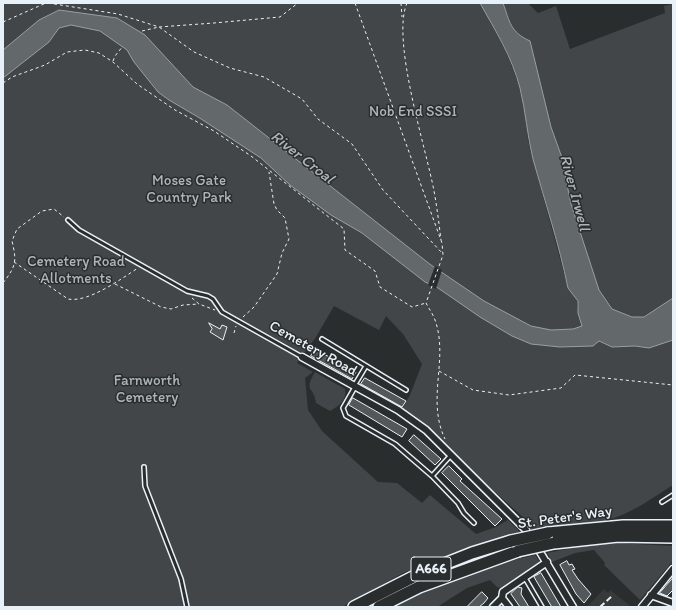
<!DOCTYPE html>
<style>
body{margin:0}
#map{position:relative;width:676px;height:610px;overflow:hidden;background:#2a2d2e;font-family:Itim,sans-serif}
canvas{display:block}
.frame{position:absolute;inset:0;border:4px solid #e8f1f8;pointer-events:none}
</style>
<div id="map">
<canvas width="676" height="610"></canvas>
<div class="frame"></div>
</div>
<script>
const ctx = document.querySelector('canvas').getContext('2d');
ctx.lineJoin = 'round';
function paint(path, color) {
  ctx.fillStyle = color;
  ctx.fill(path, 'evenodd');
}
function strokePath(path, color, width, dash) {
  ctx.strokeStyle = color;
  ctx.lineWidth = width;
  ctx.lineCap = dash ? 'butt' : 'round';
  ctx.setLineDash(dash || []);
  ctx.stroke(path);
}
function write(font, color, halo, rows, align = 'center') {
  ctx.font = font + ' Itim,sans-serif';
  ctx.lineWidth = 3;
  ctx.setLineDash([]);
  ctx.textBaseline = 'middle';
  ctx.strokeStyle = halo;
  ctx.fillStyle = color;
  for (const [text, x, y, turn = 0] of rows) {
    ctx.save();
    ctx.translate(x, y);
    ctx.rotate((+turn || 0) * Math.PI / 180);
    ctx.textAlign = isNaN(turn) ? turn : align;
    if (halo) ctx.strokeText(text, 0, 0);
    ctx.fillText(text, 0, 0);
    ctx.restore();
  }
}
paint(new Path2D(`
 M604,589L608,593L610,590L629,605L627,607H587Z`), '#363a3b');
paint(new Path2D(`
 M3,3H480C505,49 527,87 528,141L568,288L578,301L577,306L590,334L602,343L612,347L635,346L649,348L673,340V485C654,497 635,511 614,518C588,527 560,529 533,532L524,518L402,409L410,395L422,364L403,334L386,316L379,330L334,306L316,337L297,363L313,372L305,378L308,410L322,431L378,482L397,483L422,503L430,495L476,534L496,527L508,520L520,532L453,553L403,573L342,607H3Z
 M503,3H528L538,13L556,6L570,49L665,13L664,6L673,4V298L644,317H632L612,309L599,290L571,204L561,155L519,36L512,27Z
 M315,372L345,389C347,400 339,406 330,411L316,403C314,385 303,393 315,372Z
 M618,543L673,546V561L640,600L604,565L605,563L594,550L575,553L552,562L547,553L582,546Z
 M535,555L541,564L504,589L497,587L490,580L467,588L437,607H383L409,595L521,556L522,558Z`), '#424648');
const water = new Path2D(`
 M480,3H503C510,22 510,32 530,41L551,127L561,155L571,204L599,290L612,309L632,317H644L673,298V340L649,348L635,346L612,347L599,341L593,346L560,347L531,344L512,336L480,317L438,288L425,282L362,233L331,215L290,185L261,158L198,117L169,100L158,92L134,62L127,50L100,31L71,25L59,28L49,42L3,78V50L39,20L59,10L117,18L145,35L193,87L227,105L431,265L484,301L531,326L551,330L573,329L582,326L578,313V301L568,288C559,244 545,202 533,159C527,135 526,112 520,88C512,57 495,30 480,3Z`);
paint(water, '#63686b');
strokePath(water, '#989fa3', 1);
paint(new Path2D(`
 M435,266L442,270L436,289L428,285Z`), '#2a2d2e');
const building = new Path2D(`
 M209,323L220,329L222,325L227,327L223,340L210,332L212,329Z
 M315,349L356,372L352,379L311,356Z
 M365,378L406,401L402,407L361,384Z
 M353,398L407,429L402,437L349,405Z
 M414,435L441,459L435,465L409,441Z
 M449,466L462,479L460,481L502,519L495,526L442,473Z
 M567,561L569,565L572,564L575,569L572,570L578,579L591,594L584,603L576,594L560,565Z
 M541,573L544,578L561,607H552L550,604L534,577Z
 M673,578V590L667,596L660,593Z
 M518,587L522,588L521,594L529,607H520L511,594Z
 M482,592L488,598L484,603L479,607H467Z`);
paint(building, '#535759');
strokePath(building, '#e8f1f8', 1);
const lane = new Path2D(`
 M68,220L79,230L187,291L208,296L213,299L222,312L302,357
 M322,339L406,390
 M354,386L366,366
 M355,387L343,408L346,416L395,444L432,476L458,503L464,513L474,523
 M144,467L145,486L181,579L187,607
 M432,476L451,455
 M662,502L673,495
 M525,578L542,607`);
const street = new Path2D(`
 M302,357L398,410L426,430L526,530
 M540,552L573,607
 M651,595L673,603
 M502,598L509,607
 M493,607L502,598L503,592L547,562
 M642,607L673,569`);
const highway = new Path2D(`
 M548,533L623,526H673
 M554,543L618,536L673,537
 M354,607L419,574L472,553L511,541
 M379,607L419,587L518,551`);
strokePath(lane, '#e8f1f8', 6);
strokePath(street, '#e8f1f8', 9);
strokePath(highway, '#e8f1f8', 14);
strokePath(new Path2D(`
 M48,3L118,14L159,27L214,23L280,17L298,3
 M355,3L442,243L443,255L426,303C429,309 433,314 435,320C449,359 426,399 445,439
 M401,3L402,17
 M407,3C391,40 426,148 434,191C437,207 439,224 441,240
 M3,22L46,3
 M142,31L159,27L194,52L230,68L264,77L302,99L318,119L352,144L383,190L443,254
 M113,61L115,56L123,46
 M3,83L12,77L45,65L67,52L85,50L99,53L113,62L137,84L175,110L214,131L251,156L344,229L345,250L375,271L380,287L412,307L426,303
 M14,262L68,299C88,303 121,279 138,268
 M3,283C16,266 17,262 12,241L17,229L42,211L54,209L64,217
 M115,284L161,307L171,309L183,305L199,304
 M192,298L199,304L215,310
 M243,317L254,307L277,274L282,253L289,239L285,218L277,210L274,204L269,172
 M234,333L236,326
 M439,371L473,390L509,395L561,388L575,375L673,385`), '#e8f1f8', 1, [3, 3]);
strokePath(lane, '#2a2d2e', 3);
strokePath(street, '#2a2d2e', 6);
strokePath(highway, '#2a2d2e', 11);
strokePath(new Path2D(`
 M600,607L612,596`), '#e8f1f8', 2, [6, 3]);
const highwayBridge = new Path2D(`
 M511,541L548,533
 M518,551L554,543`);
strokePath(highwayBridge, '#e8f1f8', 14, []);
strokePath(highwayBridge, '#2a2d2e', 11);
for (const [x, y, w] of [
 [431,569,40]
]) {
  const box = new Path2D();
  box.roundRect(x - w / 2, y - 12, w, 24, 3);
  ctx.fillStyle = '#2a2d2e';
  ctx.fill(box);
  strokePath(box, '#e8f1f8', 1);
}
write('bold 14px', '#e8f1f8', null, [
 ["A666",431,569]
]);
write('15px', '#aeb5ba', '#2a2d2e', [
 ["Nob End SSSI",413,112],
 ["Moses Gate",189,181],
 ["Country Park",189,198],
 ["Cemetery Road",76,262],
 ["Allotments",76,279],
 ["Farnworth",147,381],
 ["Cemetery",147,398]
]);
write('15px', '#e8f1f8', '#2a2d2e', [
 ["Cemetery Road",313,349,29],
 ["St. Peter's Way",565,518,-8]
]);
write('italic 16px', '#acb3b9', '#2a2d2e', [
 ["River Croal",302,158,38],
 ["River Irwell",574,193,75]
]);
</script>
